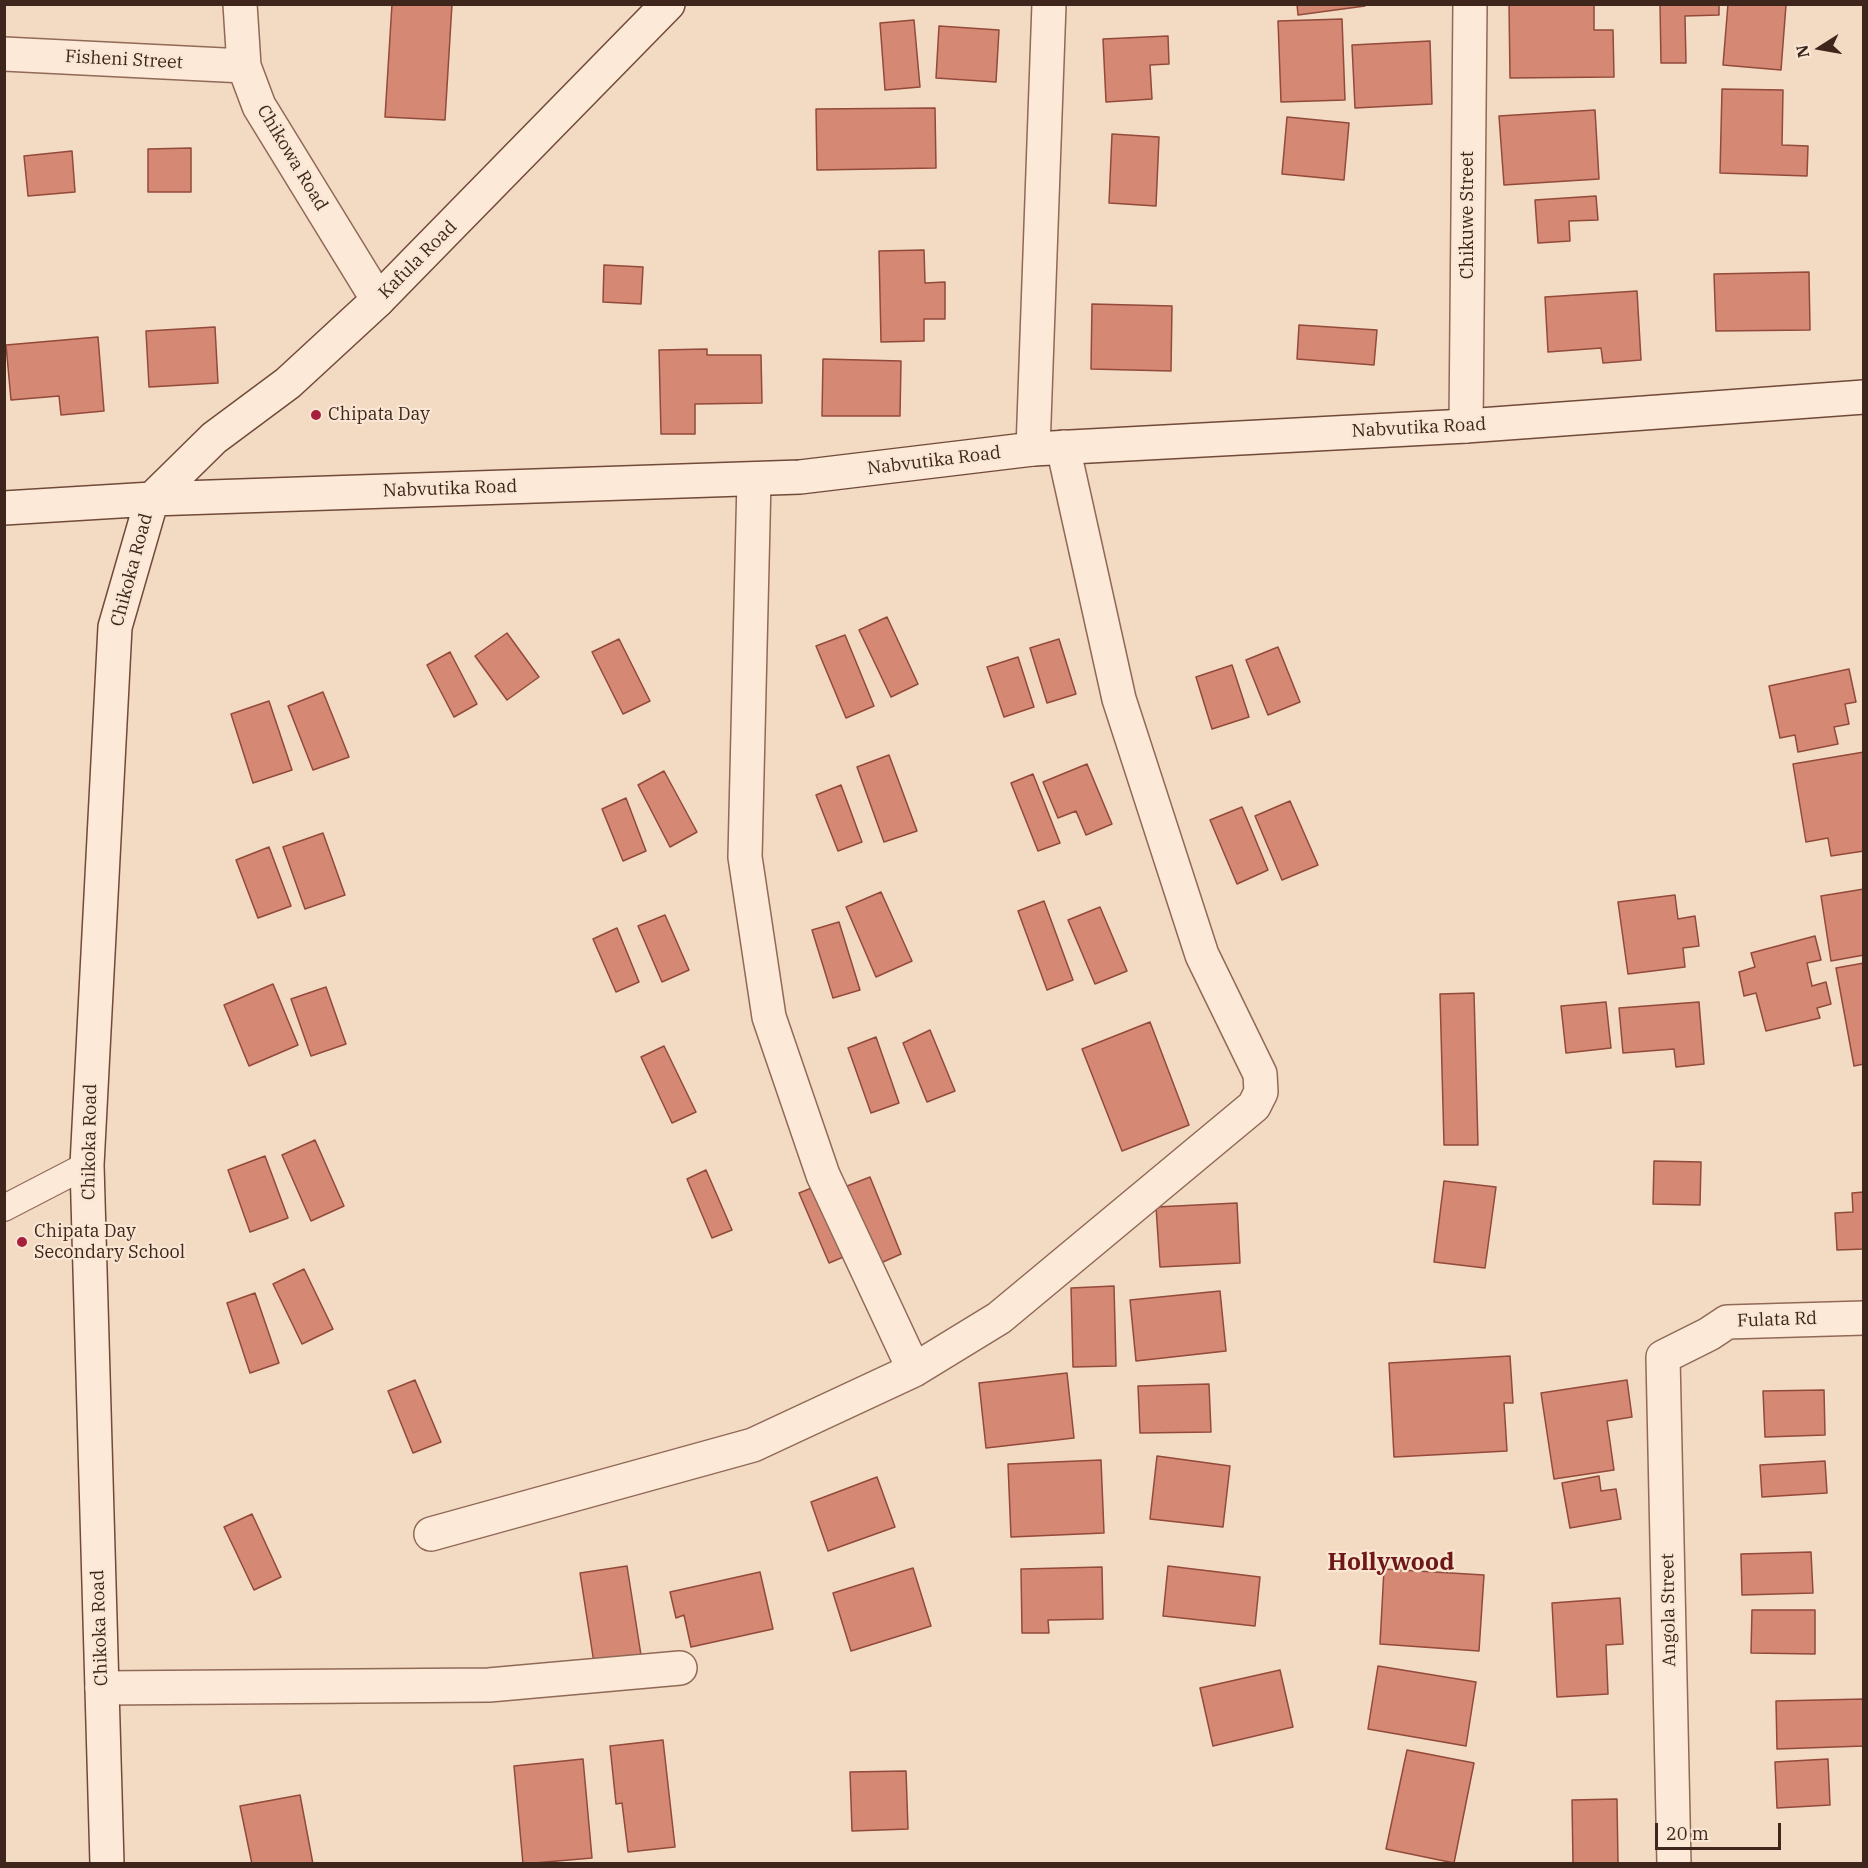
<!DOCTYPE html>
<style>
body{margin:0}
#map{position:relative;width:1868px;height:1868px;overflow:hidden;background:#f3dac2;font-family:"IBM Plex Serif",serif}
canvas{display:block}
.frame{position:absolute;inset:0;border:6px solid #3e261d;pointer-events:none}
.north{position:absolute;left:1790px;top:18px;width:60px;height:60px;-webkit-text-stroke:4px #f9e6d3;paint-order:stroke;rotate:259deg;font-size:16px;font-weight:700;line-height:24px;text-align:center;color:#3e261d}
.north::after{content:'';display:block;margin:auto;width:21px;height:27px;background:#3e261d;clip-path:polygon(50% 0,100% 100%,50% 72%,0 100%)}
.scale{position:absolute;left:1655px;top:1823px;width:126px;height:27px;box-sizing:border-box;border:3px solid #3e261d;border-top:0;padding-left:8px;font-size:18px;line-height:21px;white-space:nowrap;color:#3e261d;-webkit-text-stroke:4px #f9e6d3;paint-order:stroke}
</style>
<div id="map">
<canvas width="1868" height="1868"></canvas>
<div class="frame"></div>
<div class="north">N</div>
<div class="scale">20 m</div>
</div>
<script>
const ctx = document.querySelector('canvas').getContext('2d');
ctx.lineJoin = 'round';
function paint(path, color) {
  ctx.fillStyle = color;
  ctx.fill(path, 'evenodd');
}
function strokePath(path, color, width, dash) {
  ctx.strokeStyle = color;
  ctx.lineWidth = width;
  ctx.lineCap = dash ? 'butt' : 'round';
  ctx.setLineDash(dash || []);
  ctx.stroke(path);
}
function write(font, color, halo, rows, align = 'center') {
  ctx.font = font + ' "IBM Plex Serif",serif';
  ctx.lineWidth = 4.5;
  ctx.setLineDash([]);
  ctx.textBaseline = 'middle';
  ctx.strokeStyle = halo;
  ctx.fillStyle = color;
  for (const [text, x, y, turn = 0] of rows) {
    ctx.save();
    ctx.translate(x, y);
    ctx.rotate((+turn || 0) * Math.PI / 180);
    ctx.textAlign = isNaN(turn) ? turn : align;
    if (halo) ctx.strokeText(text, 0, 0);
    ctx.fillText(text, 0, 0);
    ctx.restore();
  }
}
const building = new Path2D(`
 M392,4H452L445,120L385,117Z
 M1297,4H1365V6L1298,15Z
 M1509,4H1594V30H1613L1614,77L1510,78Z
 M1660,4H1719V15L1685,16L1686,63H1661Z
 M1728,4L1786,5L1781,70L1723,65Z
 M1342,19L1345,100L1281,102L1278,21Z
 M914,20L920,87L885,90L880,23Z
 M939,26L999,30L996,82L936,78Z
 M1168,36L1169,64L1150,65L1152,99L1106,102L1103,39Z
 M1430,41L1432,104L1355,108L1352,45Z
 M1722,89L1783,90L1782,145L1808,146L1807,176L1720,173Z
 M935,108L936,168L817,170L816,109Z
 M1595,110L1599,179L1504,185L1499,116Z
 M1287,117L1349,123L1344,180L1282,174Z
 M1112,134L1159,137L1156,206L1109,203Z
 M191,148V192H148V149Z
 M72,151L75,192L28,196L24,156Z
 M1596,196L1598,220L1569,221L1570,241L1538,243L1535,200Z
 M924,250L925,283L945,282V319H924V341L881,342L879,251Z
 M604,265L643,267L641,304L603,302Z
 M1809,272L1810,330L1716,331L1714,274Z
 M1637,291L1641,360L1603,363L1601,348L1548,352L1545,297Z
 M1092,304L1172,306L1171,371L1091,369Z
 M1299,325L1377,330L1374,365L1297,359Z
 M215,327L218,383L149,387L146,331Z
 M98,337L104,411L61,415L59,396L11,400L6,345Z
 M707,349V355H761L762,403L695,404V434H661L659,350Z
 M823,359L901,361L900,416H822Z
 M887,617L918,684L891,697L859,630Z
 M507,633L539,677L507,700L475,656Z
 M845,635L874,706L846,718L816,646Z
 M619,639L650,701L623,714L592,652Z
 M1059,639L1076,694L1047,703L1030,648Z
 M1278,647L1300,702L1268,715L1246,660Z
 M450,652L477,704L454,717L427,665Z
 M1018,657L1034,707L1004,717L987,667Z
 M1232,665L1249,717L1212,729L1196,677Z
 M1849,669L1856,702L1845,704L1849,724L1834,727L1838,744L1798,752L1795,735L1780,738L1769,686Z
 M323,692L349,757L313,770L288,706Z
 M269,701L292,770L253,783L231,714Z
 M1864,752V851L1831,856L1828,838L1806,842L1793,764Z
 M889,755L917,831L884,842L857,767Z
 M1087,764L1112,824L1086,835L1076,811L1058,818L1043,782Z
 M664,771L697,832L670,847L638,785Z
 M1033,774L1060,843L1038,851L1011,783Z
 M841,785L862,842L838,851L816,795Z
 M626,798L646,851L623,861L602,809Z
 M1290,801L1318,865L1282,880L1255,816Z
 M1242,807L1268,870L1237,884L1210,820Z
 M323,833L345,895L305,909L283,847Z
 M269,847L291,906L258,918L236,860Z
 M1864,889V955L1831,961L1821,896Z
 M881,892L912,961L876,977L846,907Z
 M1675,895L1678,919L1695,916L1699,946L1683,948L1685,967L1628,974L1618,902Z
 M1044,901L1073,980L1047,990L1018,911Z
 M1100,907L1127,971L1095,984L1068,920Z
 M665,915L689,970L662,982L638,926Z
 M839,922L860,990L833,998L812,930Z
 M617,928L639,982L616,992L593,939Z
 M1815,936L1821,960L1807,963L1812,986L1826,982L1831,1004L1817,1008L1820,1018L1766,1031L1756,993L1744,996L1739,972L1755,967L1751,953Z
 M1864,963V1064L1854,1066L1836,968Z
 M273,984L298,1045L249,1066L224,1005Z
 M326,987L346,1044L311,1056L291,999Z
 M1474,993L1478,1145H1444L1440,994Z
 M1606,1002L1611,1048L1566,1053L1561,1006Z
 M1699,1002L1704,1064L1676,1067L1674,1049L1623,1053L1619,1008Z
 M1150,1022L1189,1125L1122,1151L1082,1049Z
 M930,1030L955,1091L927,1102L903,1043Z
 M876,1037L899,1103L871,1113L848,1048Z
 M664,1046L696,1112L672,1123L641,1057Z
 M315,1140L344,1206L311,1221L282,1155Z
 M265,1156L288,1218L250,1232L228,1170Z
 M1654,1161L1701,1162L1700,1205L1653,1204Z
 M706,1170L732,1230L712,1238L687,1179Z
 M870,1177L901,1254L874,1266L842,1188Z
 M1444,1181L1496,1187L1485,1268L1434,1262Z
 M824,1183L853,1253L829,1263L799,1193Z
 M1864,1192V1249L1837,1250L1835,1213L1853,1212L1852,1193Z
 M1237,1203L1240,1263L1160,1267L1156,1207Z
 M304,1269L333,1329L302,1344L273,1284Z
 M1114,1286L1116,1366L1073,1367L1071,1288Z
 M1220,1291L1226,1351L1136,1361L1130,1300Z
 M255,1293L279,1363L250,1373L227,1303Z
 M1510,1356L1513,1403H1504L1507,1451L1394,1457L1389,1363Z
 M1067,1373L1074,1438L986,1448L979,1383Z
 M415,1380L441,1442L413,1453L388,1391Z
 M1627,1380L1632,1417L1607,1421L1614,1470L1554,1479L1541,1393Z
 M1209,1384L1211,1432L1140,1433L1138,1386Z
 M1824,1390L1825,1435L1765,1437L1763,1391Z
 M1157,1456L1230,1466L1223,1527L1150,1519Z
 M1101,1460L1104,1533L1011,1537L1008,1464Z
 M1825,1461L1827,1493L1762,1497L1760,1465Z
 M1599,1476L1601,1491L1616,1489L1621,1519L1570,1528L1562,1483Z
 M877,1477L895,1527L828,1551L811,1502Z
 M252,1514L281,1577L254,1590L224,1527Z
 M1811,1552L1813,1593L1742,1595L1741,1554Z
 M627,1566L641,1655L594,1663L580,1573Z
 M1168,1566L1260,1577L1255,1626L1163,1616Z
 M1102,1567L1103,1619L1048,1620L1049,1633H1022L1021,1569Z
 M913,1568L931,1626L851,1651L833,1593Z
 M1384,1569L1484,1575L1479,1651L1380,1644Z
 M760,1572L773,1629L691,1647L684,1615L676,1618L670,1592Z
 M1620,1598L1623,1644L1606,1645L1608,1694L1557,1697L1552,1603Z
 M1752,1610H1815V1654L1751,1653Z
 M1378,1666L1476,1682L1466,1746L1368,1729Z
 M1280,1670L1293,1727L1213,1746L1200,1688Z
 M1864,1699V1746L1777,1749L1776,1701Z
 M663,1740L675,1847L628,1852L622,1803L616,1804L610,1746Z
 M1407,1750L1474,1763L1454,1863L1386,1849Z
 M583,1759L592,1858L523,1864L514,1766Z
 M1828,1759L1830,1805L1777,1808L1775,1762Z
 M906,1771L908,1829L852,1831L850,1772Z
 M300,1795L313,1864H252L240,1806Z
 M1617,1799L1618,1864H1573L1572,1800Z`);
paint(building, '#d58874');
strokePath(building, '#924a3a', 1.5);
const lane = new Path2D(`
 M4,1208L87,1165`);
const street = new Path2D(`
 M240,4L244,66L259,106L378,300
 M4,54L244,66
 M1466,426L1470,4
 M1033,449L1049,4
 M754,480L745,857L769,1017L823,1175L914,1370
 M431,1534L753,1445L914,1370L999,1318L1254,1106L1261,1092L1260,1074L1202,955L1119,699L1063,447
 M102,1688L489,1685L680,1668
 M1674,1864L1663,1357L1709,1334L1727,1322L1864,1318`);
const secondary = new Path2D(`
 M4,508L152,499L800,477L1033,449L1466,426L1864,397
 M107,1864L87,1165L115,627L152,499L214,438L288,383L378,300L668,4`);
strokePath(lane, '#906957', 28);
strokePath(street, '#906957', 36);
strokePath(secondary, '#714a3a', 36);
strokePath(lane, '#fce9d7', 26);
strokePath(street, '#fce9d7', 33);
strokePath(secondary, '#fce9d7', 33);
for (const [x, y, r, color] of [
 [316,415,6,"#a6203d"],
 [22,1242,6,"#a6203d"]
]) {
  const dot = new Path2D();
  dot.arc(x, y, r, 0, 2 * Math.PI);
  ctx.fillStyle = color;
  ctx.fill(dot);
  strokePath(dot, '#f9e6d3', 2);
}
write('18px', '#3e261d', '#f9e6d3', [
 ["Fisheni Street",124,60,3],
 ["Chikowa Road",292,158,59],
 ["Chikuwe Street",1468,215,-90],
 ["Kafula Road",418,260,-45],
 ["Nabvutika Road",1419,428,-3],
 ["Nabvutika Road",934,461,-7],
 ["Nabvutika Road",450,489,-2],
 ["Chikoka Road",132,570,-75],
 ["Chikoka Road",90,1142,-89],
 ["Fulata Rd",1777,1320,-2],
 ["Angola Street",1669,1610,-91],
 ["Chikoka Road",100,1628,-92]
]);
write('18px', '#3e261d', '#f9e6d3', [
 ["Chipata Day",328,415],
 ["Chipata Day",34,1232],
 ["Secondary School",34,1253]
], 'left');
write('bold 24px', '#6f1717', '#f9e6d3', [
 ["Hollywood",1391,1563]
]);
</script>
